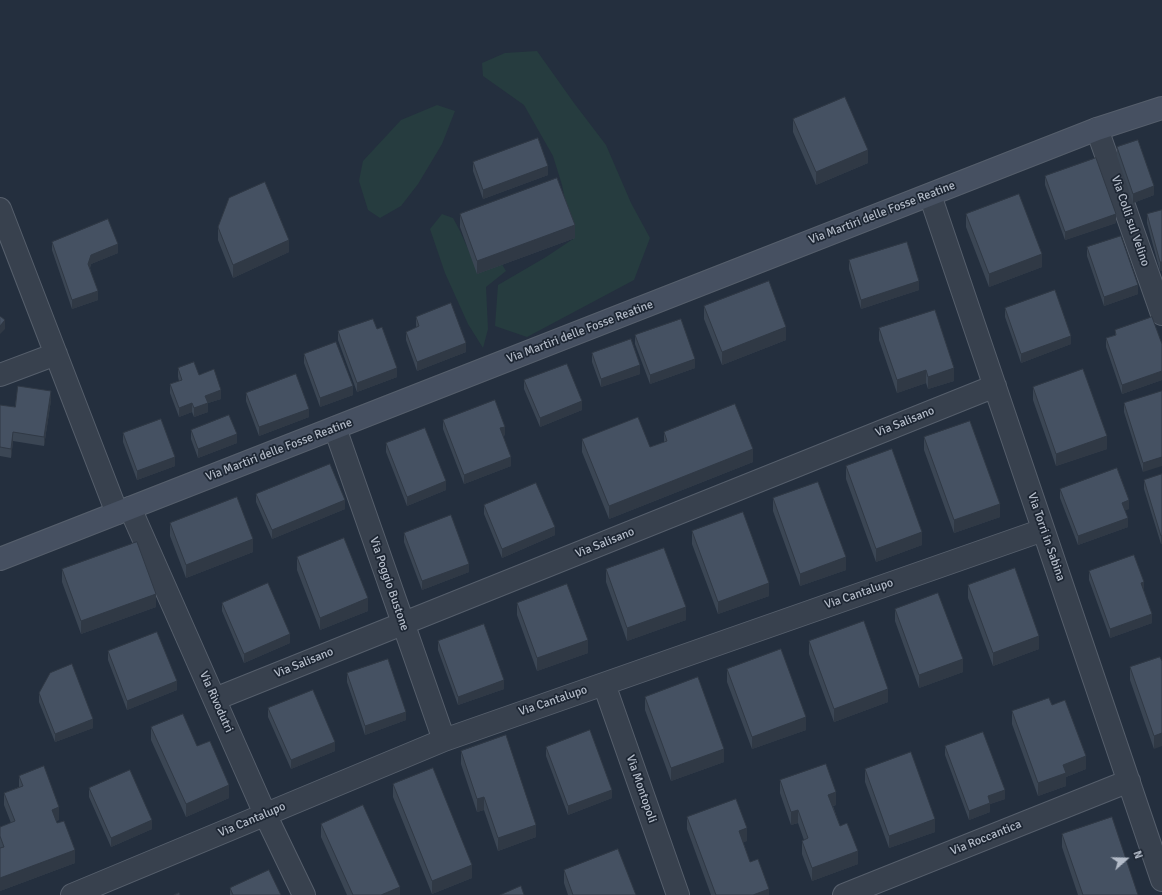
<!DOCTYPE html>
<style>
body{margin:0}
#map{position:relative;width:1162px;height:895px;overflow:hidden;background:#242f3e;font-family:Signika,sans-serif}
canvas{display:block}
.north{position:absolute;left:1106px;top:839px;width:40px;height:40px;-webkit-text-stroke:3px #1d2633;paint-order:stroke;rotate:70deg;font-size:11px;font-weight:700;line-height:16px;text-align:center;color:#b4bcc9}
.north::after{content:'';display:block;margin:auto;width:14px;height:18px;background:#b4bcc9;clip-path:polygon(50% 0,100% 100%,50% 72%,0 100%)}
</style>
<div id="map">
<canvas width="1162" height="895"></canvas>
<div class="north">N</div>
</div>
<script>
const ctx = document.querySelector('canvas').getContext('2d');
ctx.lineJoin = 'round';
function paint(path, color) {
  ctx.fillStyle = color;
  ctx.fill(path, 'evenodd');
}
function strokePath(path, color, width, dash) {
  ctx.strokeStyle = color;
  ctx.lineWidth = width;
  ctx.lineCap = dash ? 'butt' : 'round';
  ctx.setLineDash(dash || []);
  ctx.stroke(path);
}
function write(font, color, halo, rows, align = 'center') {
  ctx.font = font + ' Signika,sans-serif';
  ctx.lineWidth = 3.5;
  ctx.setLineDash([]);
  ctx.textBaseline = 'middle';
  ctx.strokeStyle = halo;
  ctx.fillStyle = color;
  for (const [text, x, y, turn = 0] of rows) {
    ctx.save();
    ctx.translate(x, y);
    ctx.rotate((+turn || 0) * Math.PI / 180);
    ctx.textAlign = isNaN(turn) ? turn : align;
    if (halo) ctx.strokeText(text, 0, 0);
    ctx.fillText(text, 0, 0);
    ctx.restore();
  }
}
paint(new Path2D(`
 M537,51L574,103L606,145L631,203L650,238L634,280L527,337L495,326L498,285L546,257L573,239L562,185L553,156L524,105L483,76L482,63L505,53Z
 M437,105L455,111L442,144L418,184L401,206L380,218L368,210L359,181L363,161L401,120Z
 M442,214L453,218L460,231L476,267L500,261L506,271L486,287L488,329L483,348L468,324L445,273L430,229Z`), '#263c3f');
const street = new Path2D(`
 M1097,129L1162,314
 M930,195L1162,880
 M0,209L117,513
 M0,375L56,354
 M335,428L444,740
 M130,508L265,814L304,895
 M604,684L678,895
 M215,699L995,386
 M72,895L444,740L1043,530
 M844,895L1129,781`);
const secondary = new Path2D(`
 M0,559L1097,129L1162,108`);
strokePath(street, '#565f6c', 24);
strokePath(secondary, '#565f6c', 24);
strokePath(street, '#38414e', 22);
strokePath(secondary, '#465061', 22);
paint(new Path2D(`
 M793,119L868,163L816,185L793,132Z
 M1117,147L1154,195L1133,203L1117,156Z
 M473,162L548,175L483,199L473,171Z
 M1045,176L1116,223L1065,240L1045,185Z
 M1162,210L1160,271L1147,223V214Z
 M460,214L575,238L477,274L460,227Z
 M966,214L1042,267L989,287L966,227Z
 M218,227L289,252L233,278L218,240Z
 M52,242L118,253L91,264L90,268L98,300L72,309L52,250Z
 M1087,247L1138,294L1104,306L1087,256Z
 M849,260L919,290L861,309L849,269Z
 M704,306L786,340L722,365L704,319Z
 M1005,308L1071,344L1021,363L1005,317Z
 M416,317L466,352L417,371L406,340V332L416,328Z
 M879,328L954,381L928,389L926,383L897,393L879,340Z
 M377,329L397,377L357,392L338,340V331Z
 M1115,330L1162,344V380L1122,394L1106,347V338L1115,335Z
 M635,335L695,368L650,384L635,344Z
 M592,353L640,374L601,387L592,362Z
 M304,354L353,395L320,407L304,363Z
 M178,368L199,375L221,399L208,403V412L194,417L192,412L179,417L170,393V384L179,381L178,377Z
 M524,380L582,410L540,427L524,389Z
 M1033,387L1107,449L1056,466L1033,400Z
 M1162,391L1143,472L1124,412V403Z
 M246,393L309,417L259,436L246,401Z
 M51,400L44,446L13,441L11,458L0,456V405L15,407Z
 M443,420L505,435L503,436L511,466L464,484L443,429Z
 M191,430L237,443L198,458L191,439Z
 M664,432L753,462L609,519L582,452V439L650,447L664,442Z
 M123,433L175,466L137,480L123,442Z
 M924,437L1000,517L954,533L924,450Z
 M386,443L446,490L407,506L386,452Z
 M846,466L922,545L876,562L846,479Z
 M1162,474V544H1161L1144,489V480Z
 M1060,489L1129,509L1125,510L1128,527L1078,545L1060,498Z
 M256,494L345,509L272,539L256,502Z
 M773,498L846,570L800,586L773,511Z
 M484,505L555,535L502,558L484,514Z
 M170,523L253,552L186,578L170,536Z
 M692,531L769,596L718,614L692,544Z
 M404,533L469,572L422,590L404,542Z
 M297,557L368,611L320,630L297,570Z
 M62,569L156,607L81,634L62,582Z
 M606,569L686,620L627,641L606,582Z
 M1089,571L1144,591L1152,623L1110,638L1089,580Z
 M968,585L1039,649L993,666L968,598Z
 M222,603L290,643L244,663L222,611Z
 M517,603L588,653L537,671L517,615Z
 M895,609L963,672L919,688L895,621Z
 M438,641L504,689L458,705L438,650Z
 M809,641L888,702L834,722L809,654Z
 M108,651L177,690L127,710L108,660Z
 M1162,661L1154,749L1130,680V667Z
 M727,669L806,730L752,749L727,682Z
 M347,673L406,720L365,735L347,682Z
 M39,693L93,728L55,742L39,702Z
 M645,697L724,762L671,781L645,710Z
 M1052,705L1086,769L1066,777V786L1038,796L1012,724V711Z
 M268,708L335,751L291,769L268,717Z
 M151,727L229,798L186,817L151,740Z
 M945,746L1005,799L990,804V812L969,820L945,755Z
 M546,747L612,798L568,815L546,756Z
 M461,751L536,837L498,851L484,810L477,812L461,764Z
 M865,769L935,832L889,848L865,782Z
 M19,776L59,820L56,821L75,863L0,891V827L11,823L4,805V793L19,787Z
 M780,780L836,805L833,806L840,826L858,864L812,881L802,854V841L804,840L798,823L791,825L780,793Z
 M393,784L472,878L432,894L393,797Z
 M89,788L152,829L111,847L89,797Z
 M687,817L747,841L743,842L750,862L769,895H711L687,829Z
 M321,824L400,895H347L321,837Z
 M1062,834L1138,895H1078L1062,847Z
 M564,870L636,895H568L564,883Z
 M230,888L281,895H230Z`), '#3b4654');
paint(new Path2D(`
 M868,150V163L816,185V172Z
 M548,166V175L483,199V190Z
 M1154,186V195L1133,203V194Z
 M1116,214V223L1065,240V232Z
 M575,225V238L477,274V261Z
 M289,240V252L233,278V265Z
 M118,244V253L91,264L88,273V264L91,255Z
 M1042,254V267L989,287V274Z
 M1160,262H1162V271H1160Z
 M919,281V290L861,309V300Z
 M1138,285V294L1104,306V297Z
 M98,291V300L72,309V300Z
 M5,320V329L0,334V326Z
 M786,327V340L722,365V352Z
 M1071,336V344L1021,363V354Z
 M466,343V352L417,371V362Z
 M695,359V368L650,384V375Z
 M640,365V374L601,387V379Z
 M397,368V377L357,392V383Z
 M954,368V381L928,389V377Z
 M926,370V383L897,393V380Z
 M1162,371V380L1122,394V385Z
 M353,386V395L320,407V398Z
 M221,390V399L208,403V412L194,417V408L205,396Z
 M51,391V400L44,446V437Z
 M582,401V410L540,427V418Z
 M192,403V412L179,417V408Z
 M309,409V417L259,436V427Z
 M505,427V435L500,437V428Z
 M13,432V441L11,458V449Z
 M237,434V443L198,458V449Z
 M1107,436V449L1056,466V454Z
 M753,449V462L609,519V506Z
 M175,457V466L137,480V471Z
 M511,457V466L464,484V475Z
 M1162,457V466L1143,472V463Z
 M446,481V490L407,506V497Z
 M345,500V509L272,539V530Z
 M1129,500V509L1122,511V503Z
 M1000,504V517L954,533V520Z
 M1128,518V527L1078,545V536Z
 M555,527V535L502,558V549Z
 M922,532V545L876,562V549Z
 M1162,535V544H1161V536Z
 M253,539V552L186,578V565Z
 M846,557V570L800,586V574Z
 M469,564V572L422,590V581Z
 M1144,582V591L1141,583Z
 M769,583V596L718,614V602Z
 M156,594V607L81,634V621Z
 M368,598V611L320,630V618Z
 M686,607V620L627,641V628Z
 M1152,614V623L1110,638V629Z
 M290,634V643L244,663V654Z
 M1039,636V649L993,666V653Z
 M588,640V653L537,671V658Z
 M963,659V672L919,688V675Z
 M504,680V689L458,705V697Z
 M177,681V690L127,710V701Z
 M888,689V702L834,722V709Z
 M406,712V720L365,735V726Z
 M806,717V730L752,749V737Z
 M93,719V728L55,742V734Z
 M1162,733V746L1154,749V736Z
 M335,742V751L291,769V760Z
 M724,749V762L671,781V768Z
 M1086,756V769L1066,777V786L1038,796V783L1063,765Z
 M229,785V798L186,817V804Z
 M612,790V798L568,815V806Z
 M1005,790V799L990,804V812L969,820V811L988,796Z
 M836,792V805L828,807V795Z
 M484,797V810L477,812V799Z
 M59,807V820L52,823V810Z
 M798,810V823L791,825V812Z
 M935,819V832L889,848V836Z
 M152,820V829L111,847V838Z
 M536,825V837L498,851V838Z
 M747,828V841L739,843V831Z
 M75,850V863L0,891V878Z
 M858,851V864L812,881V868Z
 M472,865V878L432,894V881Z
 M400,887V895H381Z
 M769,889V895H753Z`), '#303945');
const building = new Path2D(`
 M845,97L868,150L816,172L793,119Z
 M538,138L548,166L483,190L473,162Z
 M1138,140L1154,186L1133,194L1117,147Z
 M1096,158L1116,214L1065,232L1045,176Z
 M557,178L575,225L477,261L460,214Z
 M265,182L289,240L233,265L218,227L229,198Z
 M1019,194L1042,254L989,274L966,214Z
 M1162,210V262H1160L1147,214Z
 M108,219L118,244L91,255L88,264L98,291L72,300L52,242Z
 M1121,236L1138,285L1104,297L1087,247Z
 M907,242L919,281L861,300L849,260Z
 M769,281L786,327L722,352L704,306Z
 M1055,290L1071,336L1021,354L1005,308Z
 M451,303L466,343L417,362L406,332L419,326L416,317Z
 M935,310L954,368L928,377L926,370L897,380L879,328Z
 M0,316L5,320L0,326Z
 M1152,317L1162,344V371L1122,385L1106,338L1116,335L1115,330Z
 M373,319L377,329L382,327L397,368L357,383L338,331Z
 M681,319L695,359L650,375L635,335Z
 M631,339L640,365L601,379L592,353Z
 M336,342L353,386L320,398L304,354Z
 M194,362L199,375L214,369L221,390L205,396L208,403L194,408L192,403L179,408L170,384L182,380L178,368Z
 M567,364L582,401L540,418L524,380Z
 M1083,369L1107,436L1056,454L1033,387Z
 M296,374L309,409L259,427L246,393Z
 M18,386L51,391L44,437L13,432L11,449L0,447V405L15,407Z
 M1162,391V457L1143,463L1124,403Z
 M495,400L505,427L500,428L511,457L464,475L443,420Z
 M735,404L753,449L609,506L582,439L638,417L650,447L667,441L664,432Z
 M229,415L237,434L198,449L191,430Z
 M161,419L175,457L137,471L123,433Z
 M970,421L1000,504L954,520L924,437Z
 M425,428L446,481L407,497L386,443Z
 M892,449L922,532L876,549L846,466Z
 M330,464L345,500L272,530L256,494Z
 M1117,468L1129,500L1122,503L1128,518L1078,536L1060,489Z
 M1162,474V535L1161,536L1144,480Z
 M818,482L846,557L800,574L773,498Z
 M536,483L555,527L502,549L484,505Z
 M237,497L253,539L186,565L170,523Z
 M743,512L769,583L718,602L692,531Z
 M451,515L469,564L422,581L404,533Z
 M344,538L368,598L320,618L297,557Z
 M137,542L156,594L81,621L62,569Z
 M664,548L686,607L627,628L606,569Z
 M1134,555L1144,582L1141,583L1152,614L1110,629L1089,571Z
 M1015,568L1039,636L993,653L968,585Z
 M268,583L290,634L244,654L222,603Z
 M567,584L588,640L537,658L517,603Z
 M938,593L963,659L919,675L895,609Z
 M864,621L888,689L834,709L809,641Z
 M484,624L504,680L458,697L438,641Z
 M157,632L177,681L127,701L108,651Z
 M781,649L806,717L752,737L727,669Z
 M1160,657L1162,661V733L1154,736L1130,667Z
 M388,659L406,712L365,726L347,673Z
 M72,664L93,719L55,734L39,693L50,673Z
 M698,677L724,749L671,768L645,697Z
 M313,690L335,742L291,760L268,708Z
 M1049,698L1052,705L1065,700L1086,756L1063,765L1066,773L1038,783L1012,711Z
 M183,714L197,746L210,741L229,785L186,804L151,727Z
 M590,730L612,790L568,806L546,747Z
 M983,732L1005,790L988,796L990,803L969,811L945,746Z
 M506,735L536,825L498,838L484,797L477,799L461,751Z
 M911,752L935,819L889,836L865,769Z
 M826,764L836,792L828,795L840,826L847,823L858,851L812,868L802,841L808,838L798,810L791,812L780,780Z
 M44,766L59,807L52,810L57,823L64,821L75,850L0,878V848L4,847L0,836V827L15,821L4,793L23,786L19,776Z
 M433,768L472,865L432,881L393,784Z
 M130,770L152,820L111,838L89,788Z
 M736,799L747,828L739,831L750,862L758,859L769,889L753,895H716L687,817Z
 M363,805L400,887L381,895H353L321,824Z
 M1112,817L1138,895H1083L1062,834Z
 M618,849L636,895H573L564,870Z
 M269,870L281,895H233L230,888Z
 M521,886L524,895H500Z
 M179,893L180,895H174Z`);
paint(building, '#455162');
strokePath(building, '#303945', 1);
write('12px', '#b4bcc9', '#1d2633', [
 ["Via Martiri delle Fosse Reatine",882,213,-21],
 ["Via Colli sul Velino",1130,221,71],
 ["Via Martiri delle Fosse Reatine",580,332,-21],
 ["Via Salisano",905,422,-22],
 ["Via Martiri delle Fosse Reatine",279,450,-21],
 ["Via Torri in Sabina",1046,537,71],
 ["Via Salisano",605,543,-22],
 ["Via Poggio Bustone",389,584,71],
 ["Via Cantalupo",859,594,-19],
 ["Via Salisano",304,663,-22],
 ["Via Cantalupo",553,701,-19],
 ["Via Rivodutri",216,702,66],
 ["Via Montopoli",641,789,71],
 ["Via Cantalupo",252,820,-23],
 ["Via Roccantica",986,838,-22]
]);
</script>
